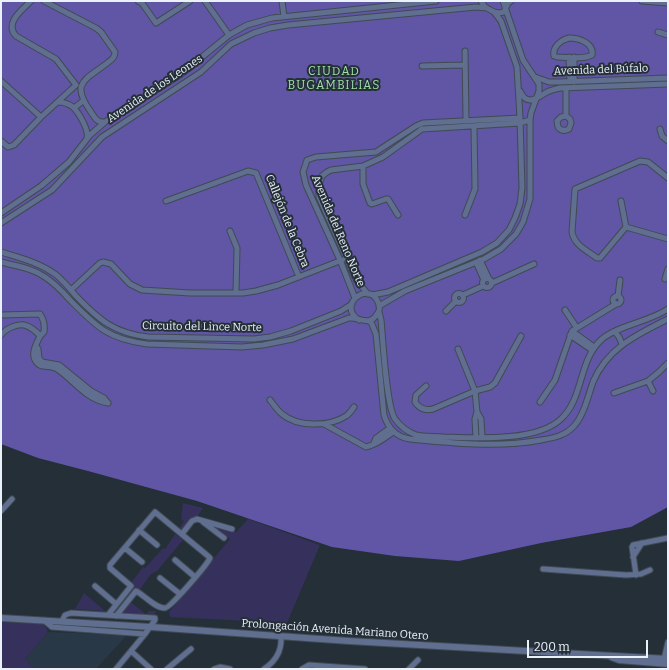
<!DOCTYPE html>
<meta charset="utf-8">
<style>
body{margin:0}
#map{position:relative;width:669px;height:670px;overflow:hidden;background:#242f38;font-family:Bitter,serif}
canvas{display:block}
.frame{position:absolute;inset:0;border:2px solid #ebf1f8;pointer-events:none}
.scale{position:absolute;left:527px;top:640px;width:121px;height:18px;box-sizing:border-box;border:2px solid #ebf1f8;border-top:0;padding-left:5px;font-size:12px;line-height:14px;white-space:nowrap;color:#ebf1f8;-webkit-text-stroke:3px #242f38;paint-order:stroke}
</style>
<div id="map">
<canvas width="669" height="670"></canvas>
<div class="frame"></div>
<div class="scale">200 m</div>
</div>
<script>
const ctx = document.querySelector('canvas').getContext('2d');
ctx.lineJoin = 'round';
function paint(path, color) {
  ctx.fillStyle = color;
  ctx.fill(path, 'evenodd');
}
function strokePath(path, color, width, dash) {
  ctx.strokeStyle = color;
  ctx.lineWidth = width;
  ctx.lineCap = dash ? 'butt' : 'round';
  ctx.setLineDash(dash || []);
  ctx.stroke(path);
}
function write(font, color, halo, rows, align = 'center') {
  ctx.font = font + ' Bitter,serif';
  ctx.lineWidth = 4;
  ctx.setLineDash([]);
  ctx.textBaseline = 'middle';
  ctx.strokeStyle = halo;
  ctx.fillStyle = color;
  for (const [text, x, y, turn = 0] of rows) {
    ctx.save();
    ctx.translate(x, y);
    ctx.rotate((+turn || 0) * Math.PI / 180);
    ctx.textAlign = isNaN(turn) ? turn : align;
    if (halo) ctx.strokeText(text, 0, 0);
    ctx.fillText(text, 0, 0);
    ctx.restore();
  }
}
paint(new Path2D(`
 M48,632L127,635L96,669H35L25,659Z`), '#293846');
paint(new Path2D(`
 M183,503L203,508L198,516L181,533L178,531L180,527L184,521L181,519Z
 M248,519L320,545L287,623L170,617L169,612L230,539L214,526L236,532Z
 M175,534L183,540L157,571L151,574L141,588L140,590L137,588H135L120,605L119,604L133,587V585L131,583L143,567L145,568L163,548L165,549Z
 M84,593L105,611L75,609Z
 M129,601L146,614L149,611H156L154,615L120,613Z
 M1,622L44,624L48,632L25,659L35,669H1Z`), '#36305c');
paint(new Path2D(`
 M1,1H668V507L631,527L541,543L459,561L395,556L332,547L197,501L88,471L38,458L1,444Z`), '#6156a5');
const minor = new Path2D(`
 M31,1C22,10 4,23 16,36L56,59L76,85
 M44,1L96,28L101,32L115,52C115,58 111,60 106,64C83,81 71,84 91,112C95,118 97,123 105,122
 M138,1L142,3L156,23L190,1
 M205,1L229,35
 M282,1L284,17
 M642,1L668,3
 M494,12L499,13L504,12L508,3L511,1
 M658,32L668,35
 M569,38C579,38 594,43 592,55C583,60 567,57 557,57L554,56C552,47 561,40 569,38Z
 M465,51L466,120
 M569,57L570,82
 M574,57V82
 M422,66L464,65
 M535,77L549,82H558L668,78
 M1,81L41,117
 M566,88V116L570,119L571,123L569,129C565,131 561,131 558,127L557,121L561,117L566,116
 M520,91C527,107 537,98 547,92C551,90 556,89 560,88L668,84
 M58,102C63,102 69,104 73,107C79,113 89,130 87,138
 M74,108L83,101
 M660,129L662,136L668,141
 M1,141L8,147L14,145L41,117L76,85
 M363,166V184L370,203L372,204L386,199H388L398,215
 M166,201L248,171L256,173L299,277
 M621,201L626,227
 M1,213L41,186L69,162L90,135L105,122L180,75L229,35L247,25L272,18L436,1
 M465,215L475,189L474,126
 M1,223L52,190L102,137L201,72L231,44L254,33L270,28L288,25L476,7L487,8
 M626,227L600,258H597C588,251 574,245 572,232L575,189L640,161L648,162L668,178
 M626,227L668,239
 M230,231L237,248L236,293
 M1,252C20,258 38,262 55,274C63,280 69,288 76,296C99,320 114,333 148,337L254,339L270,337L291,331L341,311L352,304
 M480,260L489,279
 M1,262C16,266 32,268 45,277C54,283 62,291 69,299C96,326 107,339 147,344L242,347L263,345L293,339L349,318C359,317 370,327 377,314C380,311 380,306 378,302C369,280 336,305 359,320
 M476,262L484,280
 M482.5 283a4.5 4.5 0 1 1 9 0a4.5 4.5 0 1 1-9 0Z
 M665,279L668,269
 M492,283L534,264
 M71,290L100,263L103,262L111,264L130,284L142,290L190,293H243L256,291L278,285L342,260
 M454.5 298a4.5 4.5 0 1 1 9 0a4.5 4.5 0 1 1-9 0Z
 M368,294L357,281L352,271L319,197V185L322,176L327,172L331,170L363,166L383,157L422,129L520,123L530,120
 M372,295L388,292L482,252L497,243L509,230L515,218L520,204L522,188L520,118L517,67L501,21L494,12L485,7L481,1
 M463,295L483,286
 M613 300a4 4 0 1 1 8 0a4 4 0 1 1-8 0Z
 M618,296L620,280
 M355,298L340,260L306,185L303,172L307,160L316,157L376,152L416,126L423,123L520,118
 M379,306L405,291L484,259L501,249L516,234L523,222L530,199V120L531,113L539,91V84L523,60L503,1
 M565,310L577,328
 M446,311L456,301
 M379,312L381,320C383,339 386,406 395,419C400,426 408,432 416,435C424,437 435,436 444,437C475,438 537,442 561,419C584,398 578,360 602,339C619,325 649,322 668,309
 M1,315L40,314C44,320 45,325 44,332L40,336C37,332 30,326 24,325C16,324 5,329 1,335
 M368,321L371,322L376,334L384,415C388,428 396,437 410,439C454,443 497,448 541,440C553,438 565,436 574,426C584,415 588,396 593,382C607,348 638,334 668,319
 M572,331L594,347
 M615,332L619,337L622,344
 M570,335L592,350
 M40,336C37,343 31,352 35,360C40,370 49,364 57,369C74,380 86,400 108,403
 M36,346L38,349L39,358L42,362L59,365L91,391L104,398L108,403
 M458,349L475,391L477,412L481,419L482,438
 M648,381L653,391
 M426,386L416,395L415,402C419,408 425,411 433,409L475,391L490,387L495,383L521,336
 M614,393L648,381L659,372L668,363
 M270,400C274,405 277,410 282,414C297,427 329,427 346,416C349,414 352,410 354,407
 M540,402L555,380L572,331L616,304
 M324,424L366,447C376,445 385,438 393,432
 M476,438L475,419L477,412
 M374,443L376,438L390,428
 M1,511L12,499
 M203,522L224,538
 M139,530L157,545
 M182,534L192,521L197,519L232,529
 M125,548L142,562
 M633,557L642,543
 M175,560L195,577
 M543,569L626,575L641,574L650,570
 M636,575L632,547L633,545L668,538
 M160,578L180,594
 M95,586L116,604
 M108,615L131,586L110,568V565L155,512L208,556L210,558C207,565 170,608 165,608C156,609 144,595 136,591L116,616
 M45,621L52,627L145,634
 M62,621L65,615L71,613L155,618V620L145,634L116,669
 M131,651L151,669
 M664,659L668,642
 M167,669L191,649
 M214,669L220,667L230,669
 M264,669C276,661 282,651 281,637
 M302,669L309,665L365,669
 M409,669L418,660`);
const tertiary = new Path2D(`
 M1,618L151,627L349,641L668,659
 M611,657L619,660L668,664`);
strokePath(minor, '#404a53', 7);
strokePath(tertiary, '#404a53', 8);
strokePath(minor, '#606e8f', 5);
strokePath(tertiary, '#606e8f', 6);
write('11px', '#ebf1f8', '#242f38', [
 ["Avenida del Búfalo",601,70,-2],
 ["Avenida de los Leones",155,89,-34],
 ["Callejón de la Cebra",287,221,68],
 ["Avenida del Reno Norte",338,231,67],
 ["Circuito del Lince Norte",202,327,1],
 ["Prolongación Avenida Mariano Otero",335,630,4]
]);
ctx.letterSpacing = '1px';
write('12px', '#9fdea7', '#242f38', [
 ["CIUDAD",334,72],
 ["BUGAMBILIAS",334,86]
]);
ctx.letterSpacing = '0px';
</script>
